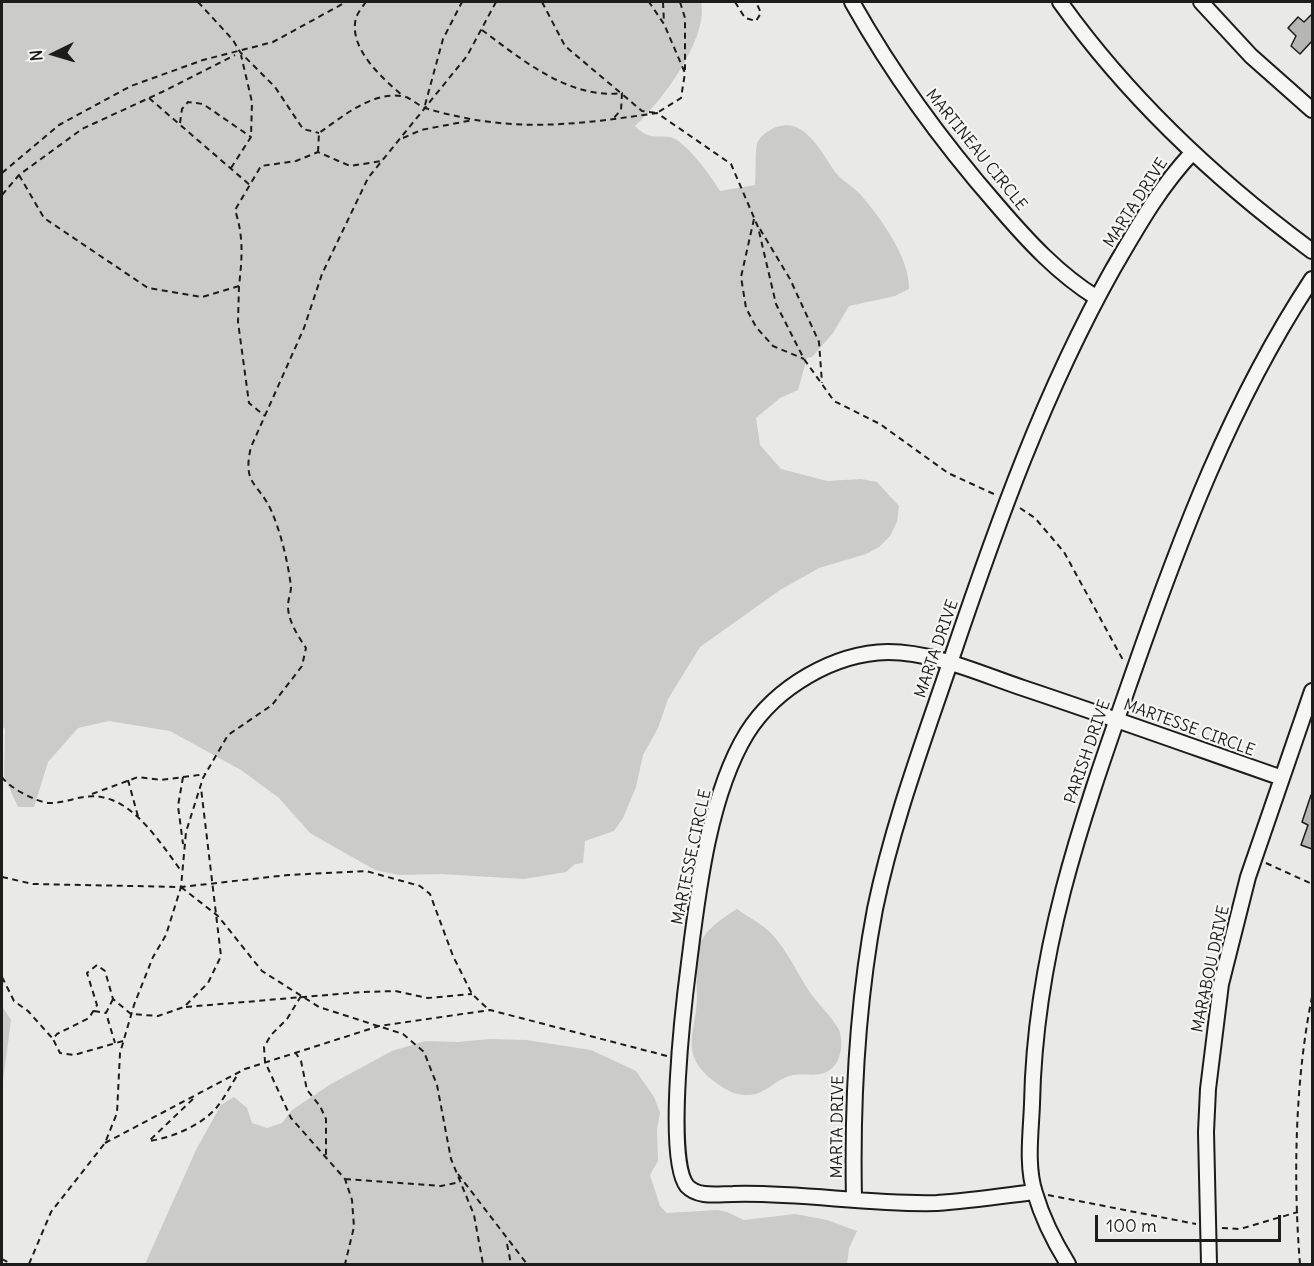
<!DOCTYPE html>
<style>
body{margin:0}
#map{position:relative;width:1314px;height:1266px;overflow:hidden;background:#e9e9e5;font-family:Delius,sans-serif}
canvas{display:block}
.frame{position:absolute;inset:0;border:3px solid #1c1c1c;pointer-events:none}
.north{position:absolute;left:24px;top:24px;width:60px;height:60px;-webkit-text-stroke:4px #f6f6f2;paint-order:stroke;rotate:265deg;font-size:16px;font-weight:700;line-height:24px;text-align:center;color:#1c1c1c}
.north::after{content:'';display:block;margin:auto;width:21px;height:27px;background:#1c1c1c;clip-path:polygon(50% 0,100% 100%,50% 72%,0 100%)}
.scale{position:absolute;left:1095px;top:1215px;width:186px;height:27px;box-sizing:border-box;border:3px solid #1c1c1c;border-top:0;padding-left:8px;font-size:18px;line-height:21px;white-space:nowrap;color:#1c1c1c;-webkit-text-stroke:4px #f6f6f2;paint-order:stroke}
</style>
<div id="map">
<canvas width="1314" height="1266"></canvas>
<div class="frame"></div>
<div class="north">N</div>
<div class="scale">100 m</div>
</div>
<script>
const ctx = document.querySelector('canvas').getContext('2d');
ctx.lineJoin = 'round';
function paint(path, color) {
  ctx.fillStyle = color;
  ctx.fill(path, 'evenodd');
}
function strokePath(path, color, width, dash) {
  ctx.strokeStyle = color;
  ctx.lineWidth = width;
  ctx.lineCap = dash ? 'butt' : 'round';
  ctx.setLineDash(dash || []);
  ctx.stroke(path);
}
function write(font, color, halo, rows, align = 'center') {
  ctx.font = font + ' Delius,sans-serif';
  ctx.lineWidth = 4.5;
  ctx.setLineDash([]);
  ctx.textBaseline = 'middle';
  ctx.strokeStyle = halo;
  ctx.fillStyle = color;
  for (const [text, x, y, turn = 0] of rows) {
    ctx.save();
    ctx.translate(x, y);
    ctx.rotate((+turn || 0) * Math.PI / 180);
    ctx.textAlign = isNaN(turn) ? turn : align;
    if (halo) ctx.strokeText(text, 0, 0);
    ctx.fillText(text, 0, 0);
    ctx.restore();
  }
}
paint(new Path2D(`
 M2,2H701C709,38 661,103 635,126C649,140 653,135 669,137C685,139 712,178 720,191L755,185C756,178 755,149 757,144C759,137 766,132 772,129C804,113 821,153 836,173C842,181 853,186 860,194C880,217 910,258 909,289L895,296L849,306L833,333L812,357L807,358L798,390L780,398L756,418L760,445L781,469L827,481L861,479L877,482L899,506L897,522L890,536L879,547L866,554L819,568L780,590L700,647L668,699L658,728L643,755L636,787L623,818L614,831L585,841L583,863L575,864L566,872L524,879L441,874L399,875L375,870L310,833L279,798L241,770L170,731L109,721L78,728L48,762L34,807H18L4,776L5,729L2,726Z
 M737,909C746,916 755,920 764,927C785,944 796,972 811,994C820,1006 832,1017 839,1030C843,1040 842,1056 835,1065C822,1081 806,1071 789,1076C774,1081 764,1095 748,1095C736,1096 724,1089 715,1082C677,1053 697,1033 697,996C697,946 692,937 737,909Z
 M2,1006L11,1020L3,1081L2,1131Z
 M489,1039L526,1040L591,1050L636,1071L654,1097L660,1113L657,1129L658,1161L650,1175L660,1206L667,1213L718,1210L727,1212L744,1220L795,1214L827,1220L857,1231L849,1248L847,1264H145L196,1150L221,1105L234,1097L247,1108L252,1123L267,1128L282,1123L292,1110L331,1084L392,1051L425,1041L458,1042Z`), '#cbcbc7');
const building = new Path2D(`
 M1312,14V41L1300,54L1291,46L1296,36L1288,28L1298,17L1304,22Z
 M1311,795H1312V849L1301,845L1308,825L1302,822Z`);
paint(building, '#b6b6b3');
strokePath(building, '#1c1c1c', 1.5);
const minor = new Path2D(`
 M852,2C893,75 942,142 997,205C1027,240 1058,274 1097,298
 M1060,2C1130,100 1216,180 1312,251
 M1201,2L1251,56L1312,110
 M1034,1192C1002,1196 969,1201 937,1203C869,1205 801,1192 733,1194C719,1194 698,1198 687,1186C665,1159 684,1001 689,963C698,891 709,795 747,733C776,687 834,653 888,652C934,652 981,674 1023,688C1110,717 1196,748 1282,778
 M854,1199C852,1103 857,1004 875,909C893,822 924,740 952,657C997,524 1044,392 1113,269C1137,228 1159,188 1192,153
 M1068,1264C1055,1243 1042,1217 1035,1193C1026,1166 1031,1132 1032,1104C1035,950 1082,819 1132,676C1180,538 1231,402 1312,279
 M1209,1264L1206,1132L1208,1089L1221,984L1248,877L1312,691`);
strokePath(minor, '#1c1c1c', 18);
strokePath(new Path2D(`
 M198,2L233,40L240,52L275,87L303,129L319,133
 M366,2C363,6 358,12 356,18C348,48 382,78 402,95
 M542,2L565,46L642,111L657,113L681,98L685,73L664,24L649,2
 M663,2L664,23
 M680,2L685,18V70
 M735,2L745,18L756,21L761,13L756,2
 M482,30C521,59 570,100 622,93L621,110L612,120
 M149,98L251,186
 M425,105L443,39L462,2
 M180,123L182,109L188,102L203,104L251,137
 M403,138L421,130L473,120
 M318,152L319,133C342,117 371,92 401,96C409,96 417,105 425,108C435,111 446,114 456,116C526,132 588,123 657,113L731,164L758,227L776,304L804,359L834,401L880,424L948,473L996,495
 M231,168L251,137L252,102L241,55
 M2,173L59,125L131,86L203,60L273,42L346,2
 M19,175L44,218L148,288L202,297L239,286C242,259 244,237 235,210L261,166L296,161L318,152L350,166L382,161
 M2,195L19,175L82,129L162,92L235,55
 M754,219L741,277L746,308L756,327L773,346L804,359
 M760,229L790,279L819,342L822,383
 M239,286L238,322L249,403L265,416
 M1020,508L1035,518L1064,552L1123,660
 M2,777C8,787 36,802 49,803C73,803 85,790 112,800C141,811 164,848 182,872
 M183,777L178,806L183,844
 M128,780L139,820
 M92,794L138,777L161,780L206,774
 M1266,863L1312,884
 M2,877L33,884L181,887L288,875L366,871L420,886L430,894L453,956L472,994L489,1010
 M181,887L218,916L262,971L319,1007L403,1034L424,1052L437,1085L451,1159L474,1215L483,1264
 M2,977L14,1001L28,1011L53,1039
 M301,996L287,1019L271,1035L264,1047L265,1062L291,1118L345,1179L352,1200L354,1227L345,1264
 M113,999L106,1013L115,1043
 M186,1007L362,992L395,991L428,998L472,994
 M94,1011L106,1013
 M123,1041L74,1055L60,1053L53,1039L57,1034L89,1018L97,1005L87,973L97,965L105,971L113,999L131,1014L158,1016L184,1007L208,983L221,956L201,788
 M295,1052L301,1061L307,1090L320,1106L326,1119V1158
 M193,1099L149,1141C172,1138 202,1125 217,1107C225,1097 231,1085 238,1074
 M105,1143L245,1069L379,1026L490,1010L667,1056
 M458,1174L527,1264
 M345,1179L441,1186L460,1182
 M1048,1195L1196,1224
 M1222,1228L1240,1229L1298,1212
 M507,1244L511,1264
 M2,1259L11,1264
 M29,1264L51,1212L105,1143L117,1113L120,1053L134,1005L153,957L166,935L181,887L186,832L203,778L228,735L272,705L302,666L306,648C298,636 288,621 288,606C288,599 291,593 291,587C288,562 281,533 271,510C258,482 242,485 251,447L304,328L322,274L368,178L467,56L496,2
 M1300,1264C1293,1180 1295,1080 1312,997`), '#1c1c1c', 2, [6, 4.5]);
strokePath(minor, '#f6f6f2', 14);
write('16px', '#1c1c1c', '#f6f6f2', [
 ["MARTINEAU CIRCLE",976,150,51],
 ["MARTA DRIVE",1136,203,-57],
 ["MARTA DRIVE",937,649,-71],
 ["MARTESSE CIRCLE",1189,728,20],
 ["PARISH DRIVE",1088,752,-71],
 ["MARTESSE CIRCLE",692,857,-78],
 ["MARABOU DRIVE",1211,969,-78],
 ["MARTA DRIVE",838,1127,-89]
]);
</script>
